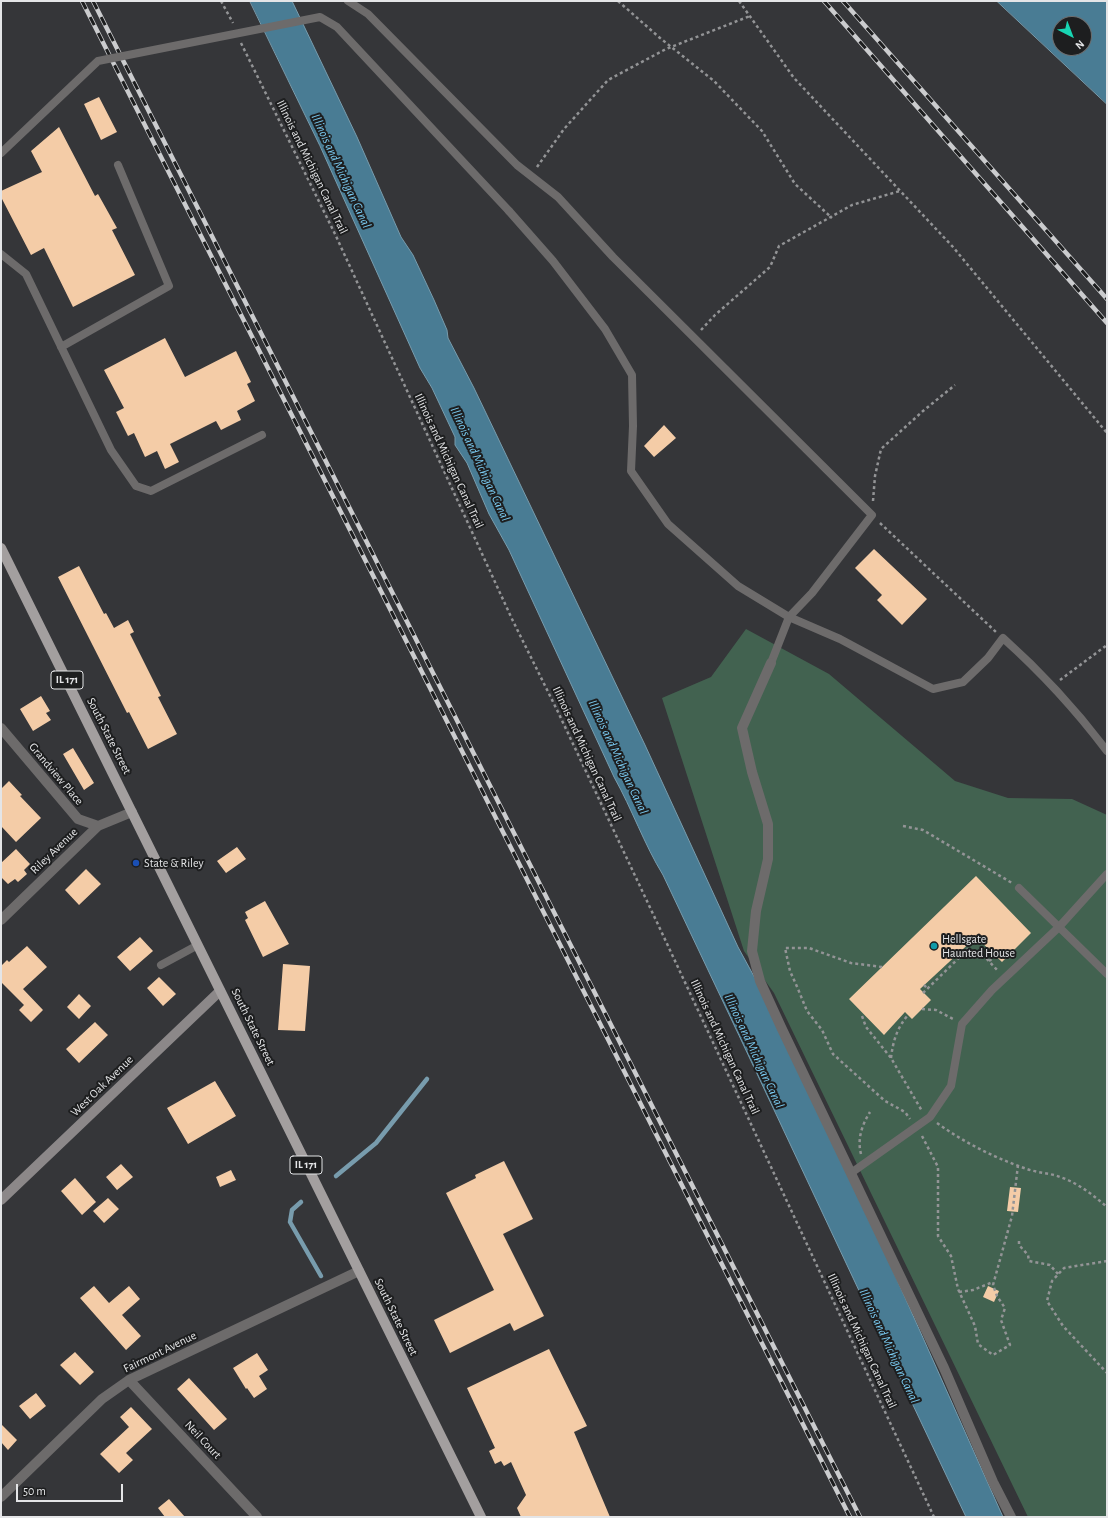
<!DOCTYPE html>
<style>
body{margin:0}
#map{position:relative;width:1108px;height:1518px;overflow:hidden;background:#353639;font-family:"Alegreya Sans",sans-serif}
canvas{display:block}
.frame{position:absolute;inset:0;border:2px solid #e4e5e7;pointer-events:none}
.north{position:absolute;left:1052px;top:16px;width:40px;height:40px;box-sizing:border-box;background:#1d1e1f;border:1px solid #6d6e6f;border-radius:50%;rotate:138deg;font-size:11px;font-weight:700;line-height:16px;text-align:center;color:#e4e5e7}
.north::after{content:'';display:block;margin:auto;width:14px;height:18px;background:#18d5b2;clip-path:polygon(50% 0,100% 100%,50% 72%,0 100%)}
.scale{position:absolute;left:16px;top:1484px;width:107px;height:18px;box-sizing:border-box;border:2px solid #e4e5e7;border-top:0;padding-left:5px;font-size:12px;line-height:14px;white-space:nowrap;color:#e4e5e7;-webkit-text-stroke:3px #1d1e1f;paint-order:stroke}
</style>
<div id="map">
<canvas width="1108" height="1518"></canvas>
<div class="frame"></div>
<div class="north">N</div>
<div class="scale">50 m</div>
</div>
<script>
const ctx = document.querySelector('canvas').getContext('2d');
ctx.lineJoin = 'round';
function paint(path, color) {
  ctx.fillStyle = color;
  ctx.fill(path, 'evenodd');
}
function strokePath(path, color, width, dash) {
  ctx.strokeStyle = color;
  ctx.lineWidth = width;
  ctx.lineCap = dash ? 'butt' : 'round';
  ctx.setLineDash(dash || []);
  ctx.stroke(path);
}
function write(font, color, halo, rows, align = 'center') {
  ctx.font = font + ' "Alegreya Sans",sans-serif';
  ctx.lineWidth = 4;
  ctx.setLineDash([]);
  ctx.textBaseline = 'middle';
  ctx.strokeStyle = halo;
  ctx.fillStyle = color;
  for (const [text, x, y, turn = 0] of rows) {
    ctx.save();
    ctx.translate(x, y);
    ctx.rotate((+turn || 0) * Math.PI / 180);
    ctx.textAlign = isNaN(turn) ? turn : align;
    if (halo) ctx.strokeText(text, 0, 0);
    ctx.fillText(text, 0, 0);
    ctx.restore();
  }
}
paint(new Path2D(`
 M746,629L829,674L955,781L1008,798L1072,799L1107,815V1517H1028L774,993L744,951L662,698L711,677Z`), '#426250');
const water = new Path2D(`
 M250,1H292L357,137L401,237L413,255L434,300L447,330L448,338L474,388L645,745L738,947L756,980L874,1228L1003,1517H966C864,1303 765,1089 663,875C644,844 632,809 614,777L509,550L489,514L467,463L455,445V437L432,388L420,368L320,146Z
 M997,1H1107V104ZM1060,24H1084V48H1060Z`);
paint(water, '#497c94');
strokePath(water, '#789cad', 1);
strokePath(new Path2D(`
 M336,1176L376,1143L427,1079
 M301,1202L292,1210L290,1222L321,1276`), '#789cad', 4.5);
paint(new Path2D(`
 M99,97L117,132L101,140L84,104Z
 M59,127L95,196L98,194L117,228L112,230L135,275L73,307L44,248L31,255L1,197V191L42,172L31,151Z
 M165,338L185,377L236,351L251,382L247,384L255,401L237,411L241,420L221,430L216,421L170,444L179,462L165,469L157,451L145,457L134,433L128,436L116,412L124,408L104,370Z
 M664,425L676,438L654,457L644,446Z
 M874,549L927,599L902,625L877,600L882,595L855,568Z
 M79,566L104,614L106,613L114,628L128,620L134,632L130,634L161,696L158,697L177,734L148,749L129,712L127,713L58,577Z
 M41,696L50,711L46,713L51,720L33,731L20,709Z
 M73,748L94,783L84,790L63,754Z
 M9,781L22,795L20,796L41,818L16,842L1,826V789Z
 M237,847L246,859L226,873L217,861Z
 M16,849L30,864L24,870L27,874L18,882L15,879L8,884L1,877V863Z
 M86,869L101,884L79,905L65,890Z
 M976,876L1031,933L1002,962L976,937L920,989L931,1000L912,1019L905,1012L884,1035L849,999Z
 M265,901L289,944L263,957L245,920L248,918L245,912Z
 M140,937L153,951L130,971L117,957Z
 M27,946L47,967L23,989L43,1010L31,1022L19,1010L24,1005L1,982V966L7,960L9,962Z
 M283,964L310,966L305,1031L278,1030Z
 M159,977L176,994L163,1006L147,988Z
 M79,994L91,1006L79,1019L67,1007Z
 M95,1022L108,1035L79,1063L66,1049Z
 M215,1081L236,1116L188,1144L167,1108Z
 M504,1161L533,1219L503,1234L544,1316L514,1331L510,1323L450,1353L434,1320L494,1290L446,1193L476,1178L475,1175Z
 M121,1164L133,1177L117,1190L106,1177Z
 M231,1170L236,1180L220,1187L216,1177Z
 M75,1178L96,1202L82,1215L61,1191Z
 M1010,1187L1021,1188L1018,1212L1007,1211Z
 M108,1198L119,1209L104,1223L93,1211Z
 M94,1286L109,1303L129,1286L140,1299L122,1315L141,1336L126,1350L80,1298Z
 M988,1286L999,1291L994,1302L983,1297Z
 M549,1349L587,1426L574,1432L610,1517H521L517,1508L526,1495L511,1462L504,1466L501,1461L495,1464L489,1451L495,1448L467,1388Z
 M75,1352L94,1372L80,1385L60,1365Z
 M257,1353L268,1370L259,1376L267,1389L254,1398L247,1388L246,1389L233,1368Z
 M189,1378L227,1419L214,1430L177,1389Z
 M36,1393L46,1406L30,1419L19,1406Z
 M131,1407L152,1429L126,1453L133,1460L119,1473L100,1454L129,1427L120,1417Z
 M1,1424L17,1440L8,1450L1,1442Z
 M169,1499L185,1517H165L158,1508Z`), '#f4cca7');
strokePath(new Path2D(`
 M221,1L233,23
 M618,1L660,38L714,81L762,131L795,184L832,218
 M739,1L794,78L953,247L1107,433
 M241,43L335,234L512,619L558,712L662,933L934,1517
 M537,167L564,129L608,80L666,49L750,16
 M701,330L715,315L770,267L779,246L852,205L900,191
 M873,501L875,476L881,449L923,411L955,385
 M880,523L996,632
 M1060,680L1107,645
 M903,826L923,830L1012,883
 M989,961L996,956
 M882,967L851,963L809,948H785L790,971L798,989L807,1011L822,1030L833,1054L885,1101L905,1112L910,1119
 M924,985L927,988
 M923,993L968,949L986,958L998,971
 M922,1009L936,1010L953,1019
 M862,1016L866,1027L891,1058L922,1111
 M891,1058C893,1041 897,1028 908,1015
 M937,1123C965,1143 995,1158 1027,1169C1038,1173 1050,1173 1060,1177C1078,1183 1093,1195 1107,1207
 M922,1136L938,1167V1236L951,1256L958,1289L975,1326L978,1344L993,1355L1010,1345L1001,1320L1005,1308L997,1296L993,1285L1012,1216L1018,1165
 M861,1154C857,1139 862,1125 870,1112
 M1019,1241V1245L1028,1255L1029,1261L1050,1265L1058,1274
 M1107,1261L1064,1268L1052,1281L1047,1301L1063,1326L1107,1373
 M959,1292L973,1290L993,1282`), '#939496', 2.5, [3, 3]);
strokePath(new Path2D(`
 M348,1L368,14L517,165L558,197L613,257L872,515L812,593L789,617L738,586L668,524L631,471L633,426L632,375L605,329L553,261L509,211
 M1,254L26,274L111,450L136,486L151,491L262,435
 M61,347L169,286L118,165
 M771,663L789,617L840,639L933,689L963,682L988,658L1003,638C1041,672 1076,710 1107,751
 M1019,888L1107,974
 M161,965L198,945
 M851,1173L930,1117L951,1086L962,1024L992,990L1059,927L1107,874`), '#6d6b6b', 8);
strokePath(new Path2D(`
 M771,663L742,728L752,772L768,824V859L756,911L752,951L760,981L781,1027L944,1368L993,1482L1011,1517
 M1,728L78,819L98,826
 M1,920L98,826L132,812
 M129,1380L257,1517
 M1,1497L102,1399L129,1380L359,1271`), '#6d6b6b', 10);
strokePath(new Path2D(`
 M1,1200L220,991`), '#8c8889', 10);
strokePath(new Path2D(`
 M1,548L481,1517`), '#a39f9f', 10);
const rail = new Path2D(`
 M82,1L850,1517
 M93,1L860,1517
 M824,1L1107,323
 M843,1L1107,299`);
strokePath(rail, '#cbccce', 4.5);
strokePath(rail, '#1d1e1f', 3, [9]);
strokePath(new Path2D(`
 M1,153L98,61L320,17L337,27L509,211`), '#6d6b6b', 8);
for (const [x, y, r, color] of [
 [136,863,4,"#1a4fb4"],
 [934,946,4,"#0f9aa8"]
]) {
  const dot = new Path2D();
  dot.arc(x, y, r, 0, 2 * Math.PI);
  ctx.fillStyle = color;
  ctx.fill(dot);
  strokePath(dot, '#1d1e1f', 1.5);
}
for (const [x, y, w] of [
 [67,680,32],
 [306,1165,32]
]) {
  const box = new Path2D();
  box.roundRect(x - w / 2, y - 9, w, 18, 3);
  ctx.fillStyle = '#1d1e1f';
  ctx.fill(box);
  strokePath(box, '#e4e5e7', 1);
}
write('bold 11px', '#e4e5e7', null, [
 ["IL 171",67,680],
 ["IL 171",306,1165]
]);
write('12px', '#e4e5e7', '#1d1e1f', [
 ["Illinois and Michigan Canal Trail",312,167,64],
 ["Illinois and Michigan Canal Trail",449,461,65],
 ["South State Street",109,736,63],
 ["Illinois and Michigan Canal Trail",587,754,65],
 ["Grandview Place",56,774,50],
 ["Riley Avenue",54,851,-44],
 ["South State Street",253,1027,64],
 ["Illinois and Michigan Canal Trail",725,1047,65],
 ["West Oak Avenue",102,1086,-44],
 ["South State Street",396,1317,64],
 ["Illinois and Michigan Canal Trail",862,1341,65],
 ["Fairmont Avenue",160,1352,-26],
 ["Neil Court",203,1440,47]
]);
write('12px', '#e4e5e7', '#1d1e1f', [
 ["State & Riley",144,863],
 ["Hellsgate",942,939],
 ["Haunted House",942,953]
], 'left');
write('italic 13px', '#7acbf2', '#1d1e1f', [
 ["Illinois and Michigan Canal",341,171,65],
 ["Illinois and Michigan Canal",480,464,65],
 ["Illinois and Michigan Canal",618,757,65],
 ["Illinois and Michigan Canal",754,1051,65],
 ["Illinois and Michigan Canal",889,1346,65]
]);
</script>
